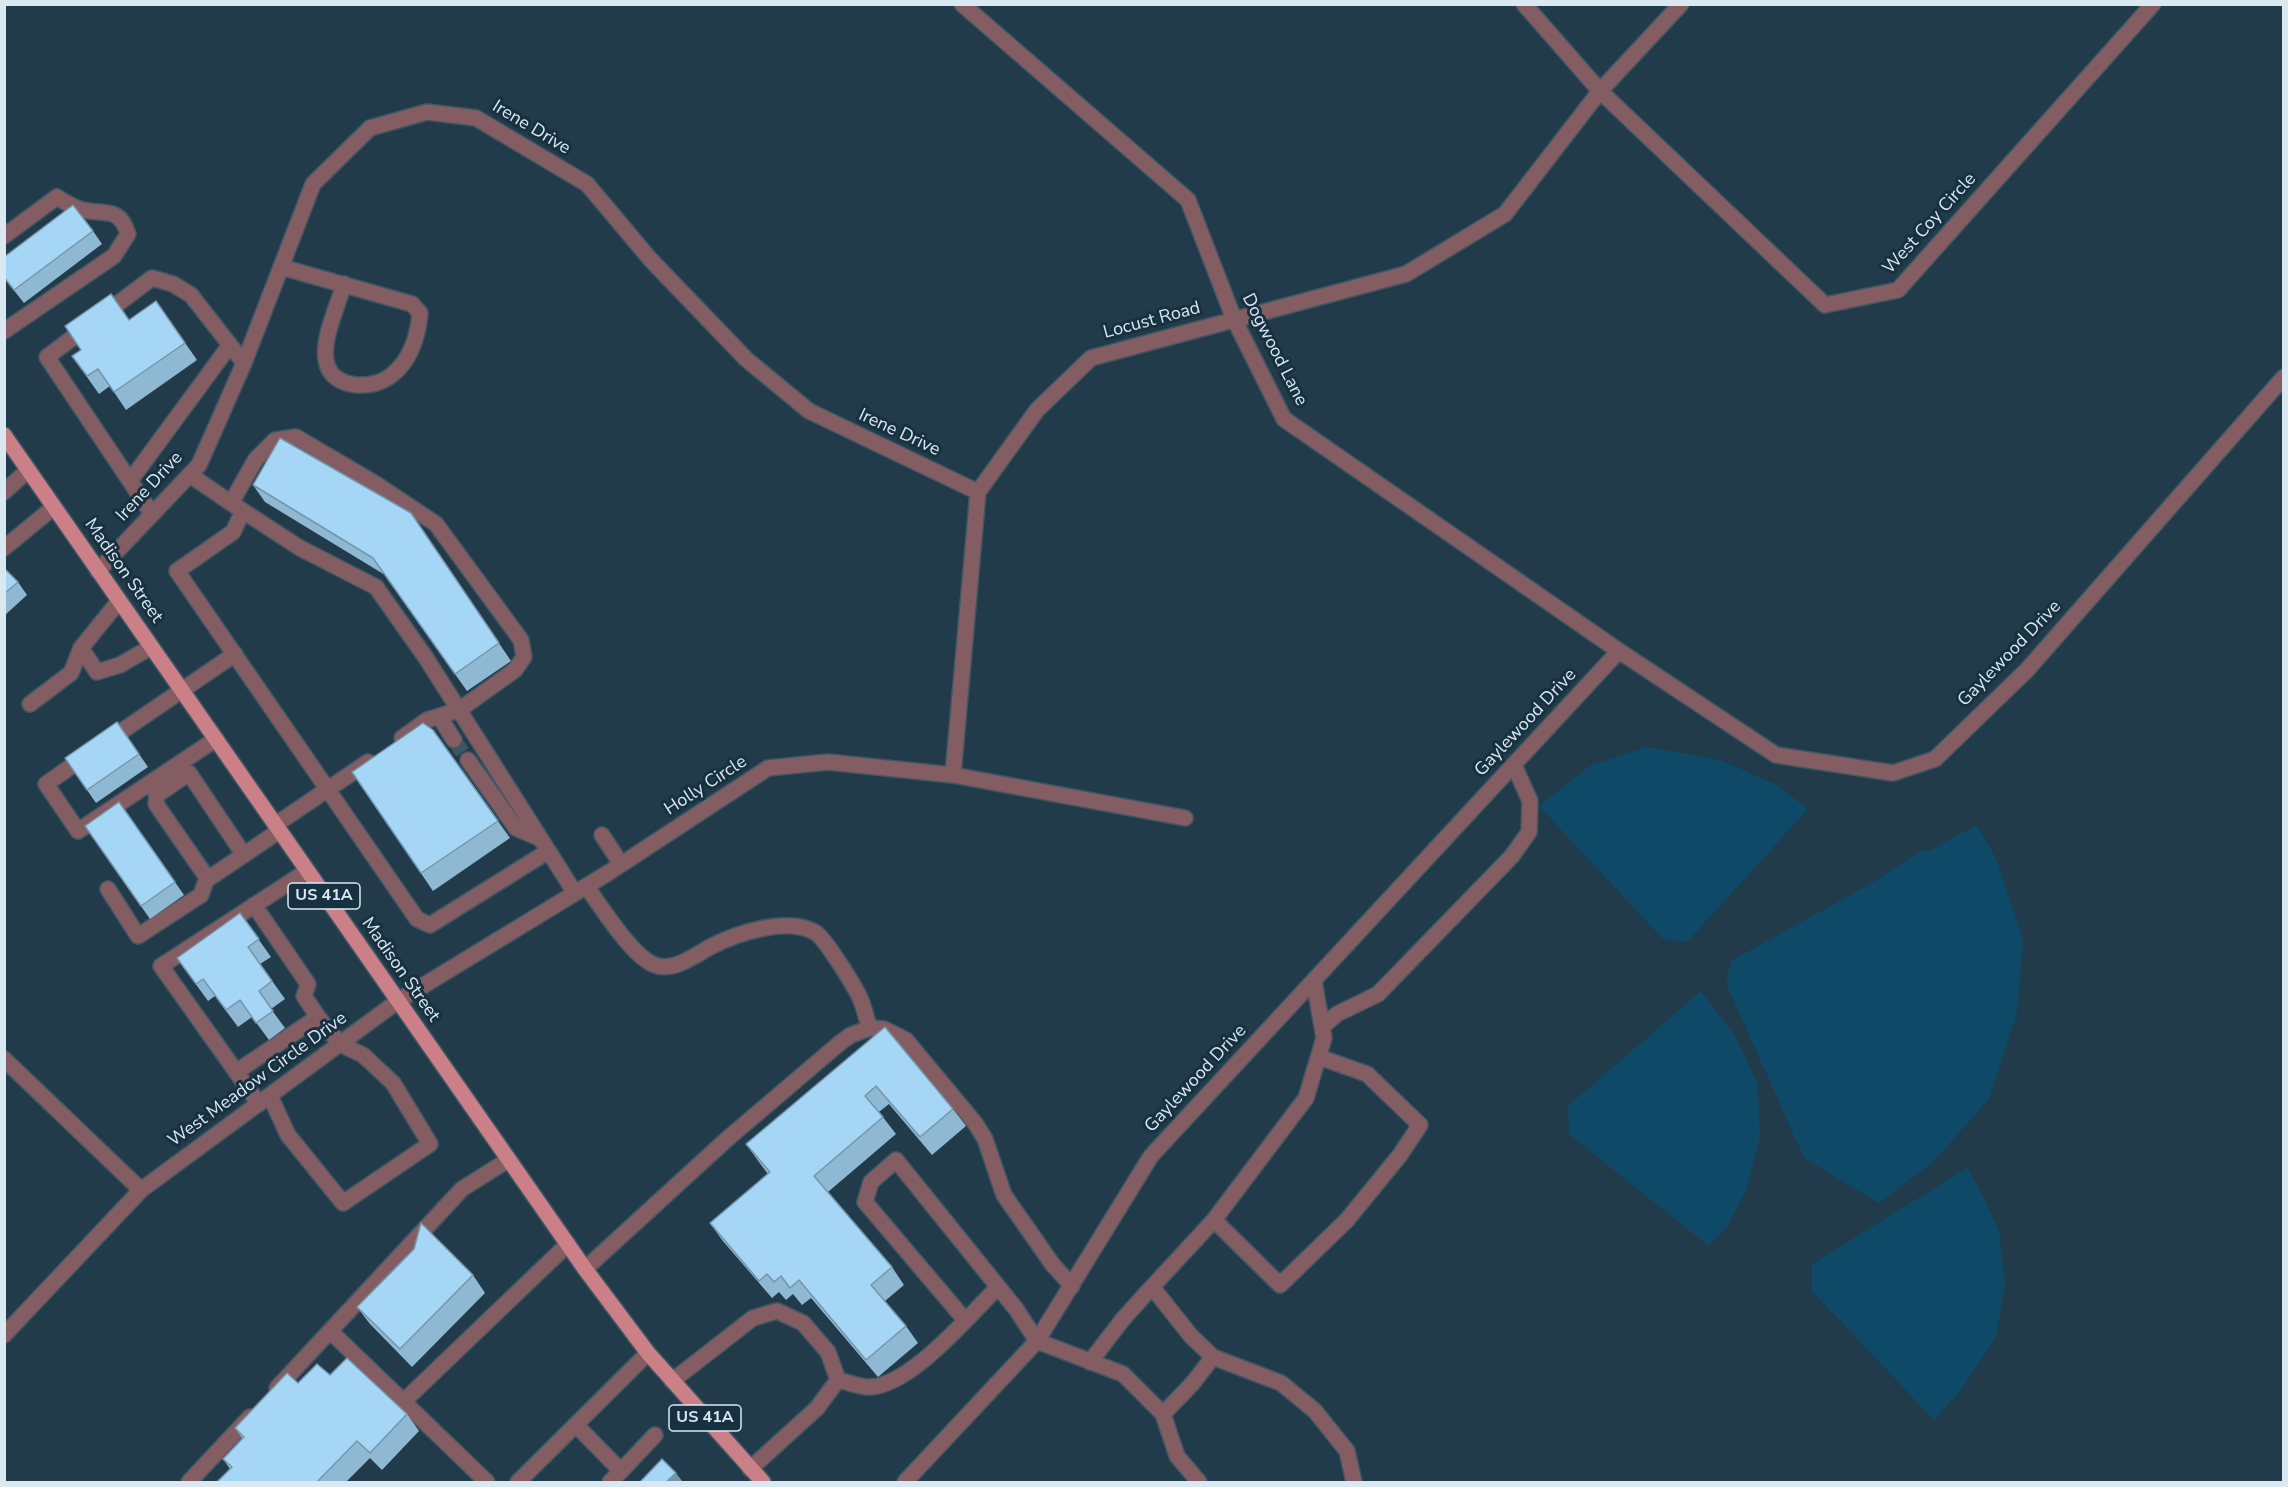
<!DOCTYPE html>
<style>
body{margin:0}
#map{position:relative;width:2288px;height:1487px;overflow:hidden;background:#223b4a;font-family:"Nunito Sans",sans-serif}
canvas{display:block}
.frame{position:absolute;inset:0;border:6px solid #dae8f2;pointer-events:none}
</style>
<div id="map">
<canvas width="2288" height="1487"></canvas>
<div class="frame"></div>
</div>
<script>
const ctx = document.querySelector('canvas').getContext('2d');
ctx.lineJoin = 'round';
function paint(path, color) {
  ctx.fillStyle = color;
  ctx.fill(path, 'evenodd');
}
function strokePath(path, color, width, dash) {
  ctx.strokeStyle = color;
  ctx.lineWidth = width;
  ctx.lineCap = dash ? 'butt' : 'round';
  ctx.setLineDash(dash || []);
  ctx.stroke(path);
}
function write(font, color, halo, rows, align = 'center') {
  ctx.font = font + ' "Nunito Sans",sans-serif';
  ctx.lineWidth = 6;
  ctx.setLineDash([]);
  ctx.textBaseline = 'middle';
  ctx.strokeStyle = halo;
  ctx.fillStyle = color;
  for (const [text, x, y, turn = 0] of rows) {
    ctx.save();
    ctx.translate(x, y);
    ctx.rotate((+turn || 0) * Math.PI / 180);
    ctx.textAlign = isNaN(turn) ? turn : align;
    if (halo) ctx.strokeText(text, 0, 0);
    ctx.fillText(text, 0, 0);
    ctx.restore();
  }
}
paint(new Path2D(`
 M1647,747L1720,760L1777,785L1808,809L1687,942L1663,939L1539,806L1590,766Z
 M1976,825L1996,858L2023,940L2017,1012L1989,1099L1933,1162L1879,1203L1804,1158L1726,983L1731,961L1870,884L1923,850L1929,851Z
 M1701,991L1736,1037L1758,1085L1760,1138L1746,1190L1728,1225L1709,1246L1569,1134L1568,1106Z
 M1967,1168L1981,1192L1999,1231L2005,1284L1996,1337L1961,1390L1934,1420L1812,1291V1264Z`), '#0e4a68');
strokePath(new Path2D(`
 M454,740L468,760`), '#3e5563', 15, [15, 8]);
const minor = new Path2D(`
 M962,4L1188,200L1234,319L1284,419L1619,651L1776,755L1893,773L1935,759L2027,670L2284,377
 M1524,4L1600,91L1825,305L1898,290L2153,4
 M4,236L57,197C65,202 74,208 83,210C106,215 119,206 128,234L114,256L4,331
 M281,267L412,304L420,313C418,336 411,359 393,374C374,391 330,390 326,360C322,339 338,305 344,284
 M190,475L231,503L256,459L275,440L296,437L376,484L436,524L521,640L524,657L515,670L459,710L575,893
 M130,481L230,345
 M4,492L28,470
 M231,503L243,511L233,532L177,571L417,919L430,925L547,852
 M243,511L300,548L376,587L426,658L459,710L427,720L402,738
 M152,514L47,357L152,278L173,284L191,295L244,363
 M4,548L54,507
 M98,571L199,465L244,363L313,184L370,128L427,112L476,118L587,184L650,259L746,359L809,411L978,492
 M119,601L81,648L97,672L120,665L151,647
 M30,704L71,673L81,648
 M439,716L454,740
 M106,742L235,654
 M86,756L46,784L78,831L216,739
 M468,760L516,828L539,838
 M953,775L978,492L1037,410L1091,358L1406,274L1505,214L1600,91L1681,4
 M150,784L157,795L156,804L208,879L279,831
 M157,795L189,773L244,855
 M275,825L368,762
 M602,835L621,864
 M586,886C601,906 632,957 655,965C673,972 694,956 710,947C737,933 788,916 816,933C826,940 854,985 860,998C864,1007 866,1018 870,1028
 M108,889L138,936L201,895L207,878
 M254,905L308,984L304,996L318,1017
 M1322,1027L1337,1014L1378,994L1512,856L1529,832L1530,801L1514,765
 M4,1059L141,1190
 M236,1072L318,1017L340,1044L363,1055L393,1083L430,1144L343,1203L288,1135L270,1096
 M259,1104L161,966L307,871
 M1214,1220L1280,1285L1347,1220L1400,1155L1420,1125L1367,1074L1319,1057
 M585,1269L726,1140L841,1042L851,1035L870,1028L884,1029L906,1040L975,1123L985,1139L1004,1195L1053,1265L1072,1286
 M1152,1287L1214,1220L1306,1098L1324,1038L1314,981
 M965,1320L865,1202L871,1182L896,1160L1016,1309L1037,1341L1123,1374L1163,1414L1177,1456L1199,1482
 M330,1331L487,1482
 M4,1335L141,1190L398,1001L608,873L768,768L828,762L953,775L1185,818
 M1090,1362L1123,1319L1152,1287L1191,1336L1213,1357L1281,1383L1315,1411L1347,1451L1354,1482
 M838,1380C847,1382 857,1386 866,1387C907,1390 969,1316 997,1288
 M672,1381L753,1318L777,1311L803,1323L828,1352L838,1380
 M277,1388L462,1189L508,1160
 M403,1402L568,1244
 M1163,1414L1192,1384L1213,1357
 M576,1425L621,1471L610,1482
 M750,1469L817,1408L838,1380
 M621,1471L655,1435
 M189,1482L250,1417
 M518,1482L648,1353
 M905,1482L1037,1341L1151,1156L1619,651`);
const major = new Path2D(`
 M4,435L585,1269L648,1353L763,1482`);
strokePath(minor, '#3f5765', 18);
strokePath(major, '#3f5765', 18);
strokePath(minor, '#835d61', 15);
strokePath(major, '#cb8088', 15);
paint(new Path2D(`
 M93,231L102,244L24,303L4,278V257Z
 M156,301L197,360L126,410L110,386L99,394L72,356L129,320Z
 M253,485L411,513L511,661L467,691L385,575L265,502Z
 M4,568L18,582L27,595L4,616Z
 M117,722L148,767L96,803L65,758Z
 M433,730L510,838L433,891L352,772Z
 M119,802L184,895L150,919L85,826Z
 M240,913L271,957L260,964L285,999L271,1009L285,1028L269,1040L252,1017L238,1027L215,996L208,1001L177,958Z
 M885,1027L953,1109L966,1126L932,1155L889,1104L879,1112L896,1134L828,1192L892,1267L904,1285L885,1301L906,1326L918,1343L878,1377L811,1298L802,1305L793,1294L786,1300L779,1292L772,1298L722,1240L710,1223L768,1174L759,1162L746,1144Z
 M473,1275L485,1293L412,1367L370,1324L357,1307Z
 M330,1375L407,1414L419,1431L382,1470L370,1458L346,1482H217L230,1469L223,1459L242,1438L235,1428L298,1383Z`), '#8fb8d3');
paint(new Path2D(`
 M676,1473L682,1481L681,1482H666Z`), '#7496ac');
const building = new Path2D(`
 M73,205L93,231L14,290L4,277V257Z
 M111,294L129,320L156,301L185,343L114,392L98,369L87,376L72,356L81,350L65,326Z
 M280,438L411,513L499,643L455,674L373,558L253,485Z
 M4,568L18,582L4,594Z
 M117,722L139,754L87,790L65,758Z
 M423,723L433,730L498,821L421,873L352,772Z
 M119,802L175,882L141,906L85,826Z
 M240,913L259,939L248,947L272,981L259,991L273,1011L256,1023L240,1000L226,1010L203,979L196,984L177,958Z
 M885,1027L953,1109L920,1137L876,1086L865,1096L883,1117L814,1176L892,1267L871,1285L906,1326L866,1360L799,1280L790,1288L781,1276L774,1282L767,1274L759,1281L710,1223L770,1172L746,1144Z
 M421,1223L473,1275L400,1349L357,1307L414,1249Z
 M347,1358L407,1414L370,1453L357,1441L317,1482H217L232,1467L223,1459L244,1437L235,1428L287,1373L298,1383L317,1364L330,1375Z
 M662,1459L676,1473L666,1482H640Z`);
paint(building, '#a6d6f5');
strokePath(building, '#7496ac', 1.5);
for (const [x, y, w] of [
 [324,896,72],
 [705,1418,72]
]) {
  const box = new Path2D();
  box.roundRect(x - w / 2, y - 13, w, 26, 4.5);
  ctx.fillStyle = '#183140';
  ctx.fill(box);
  strokePath(box, '#dae8f2', 1.5);
}
write('bold 16px', '#dae8f2', null, [
 ["US 41A",324,896],
 ["US 41A",705,1418]
]);
write('18px', '#dae8f2', '#183140', [
 ["Irene Drive",531,128,31],
 ["West Coy Circle",1930,224,-48],
 ["Locust Road",1152,321,-15],
 ["Dogwood Lane",1274,350,63],
 ["Irene Drive",899,433,25],
 ["Irene Drive",150,487,-47],
 ["Madison Street",123,571,55],
 ["Gaylewood Drive",2010,654,-46],
 ["Gaylewood Drive",1526,723,-47],
 ["Holly Circle",706,786,-33],
 ["Madison Street",400,970,55],
 ["Gaylewood Drive",1196,1079,-47],
 ["West Meadow Circle Drive",258,1080,-36]
]);
</script>
